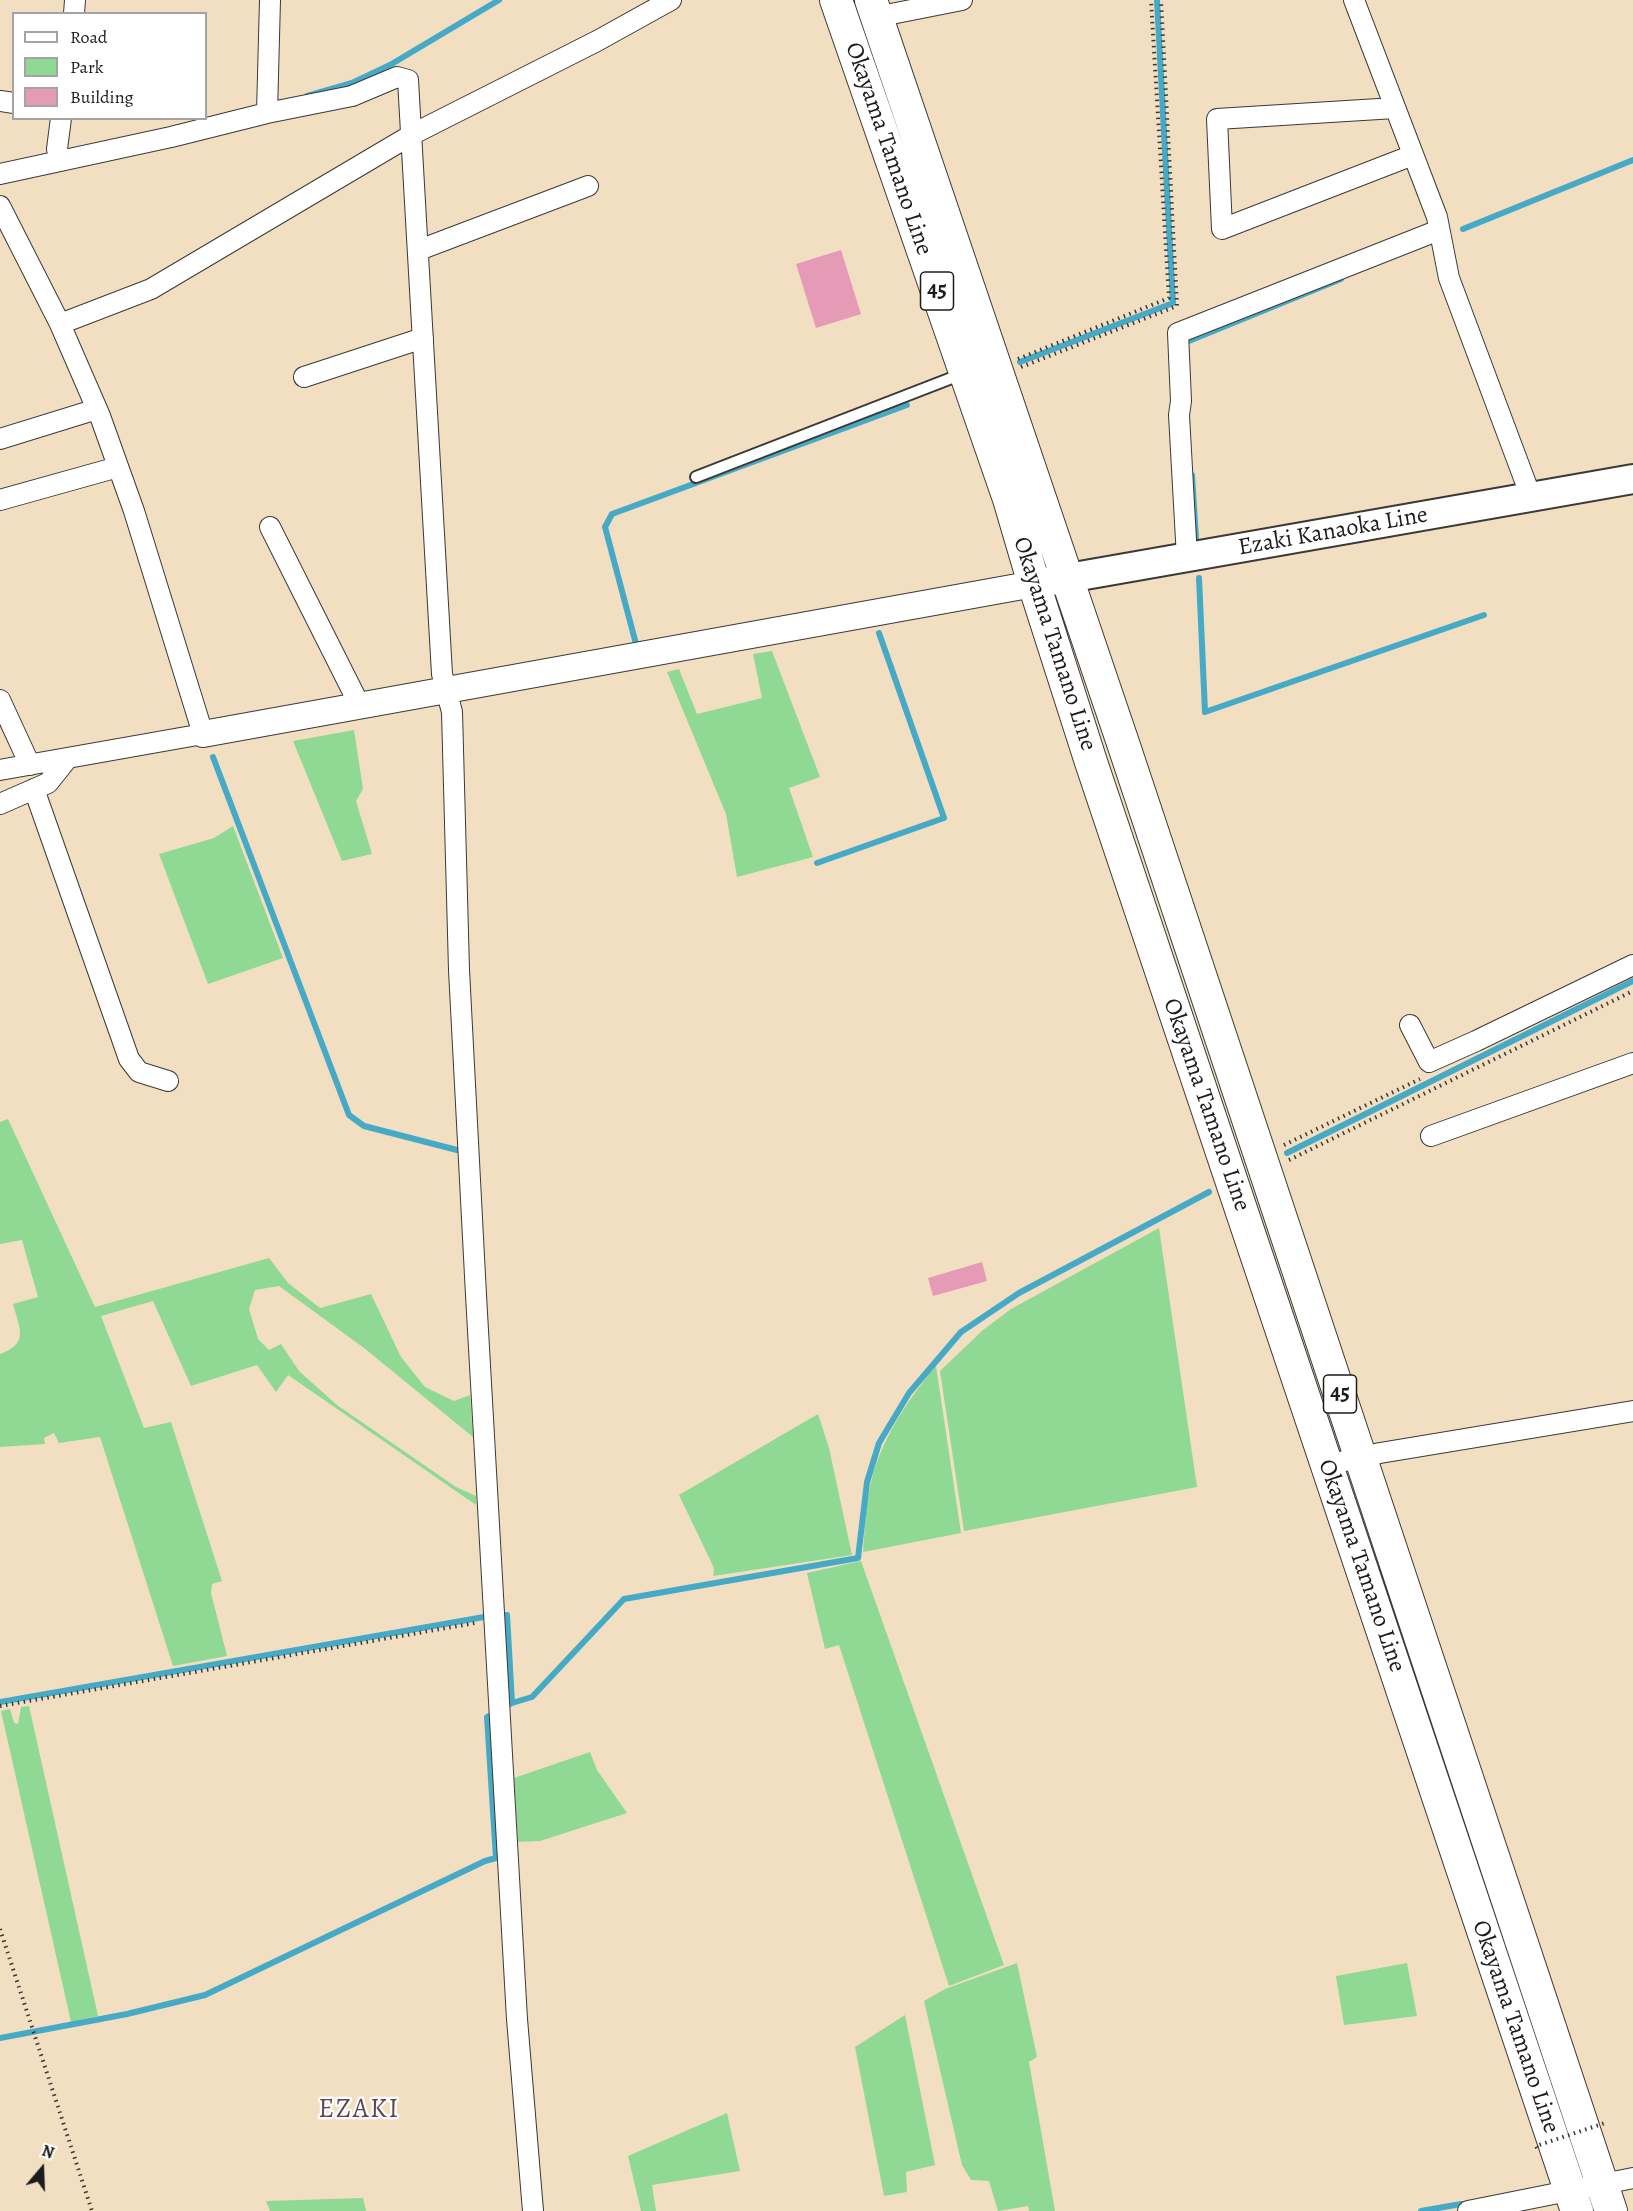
<!DOCTYPE html>
<style>
body{margin:0}
#map{position:relative;width:1633px;height:2211px;overflow:hidden;background:#f2dfc2;font-family:Alegreya,serif}
canvas{display:block}
.legend{position:absolute;left:12px;top:12px;width:195px;height:108px;box-sizing:border-box;background:#fff;border:2px solid #a4a4a4;margin:0;padding:8px 10px;list-style:none;font-size:18px;color:#1c1c1c}
.legend li{display:flex;align-items:center;gap:12px;height:30px}
.legend b{width:30px;border:2px solid #a4a4a4}
.north{position:absolute;left:12px;top:2139px;width:60px;height:60px;-webkit-text-stroke:4px #fff;paint-order:stroke;rotate:19deg;font-size:16px;font-weight:700;line-height:24px;text-align:center;color:#1c1c1c}
.north::after{content:'';display:block;margin:auto;width:21px;height:27px;background:#1c1c1c;clip-path:polygon(50% 0,100% 100%,50% 72%,0 100%)}
</style>
<div id="map">
<canvas width="1633" height="2211"></canvas>
<ul class="legend">
<li><b style="height:8px;background:#fff"></b>Road</li>
<li><b style="height:16px;background:#8fd995"></b>Park</li>
<li><b style="height:16px;background:#e59ab6"></b>Building</li>
</ul>
<div class="north">N</div>
</div>
<script>
const ctx = document.querySelector('canvas').getContext('2d');
ctx.lineJoin = 'round';
function paint(path, color) {
  ctx.fillStyle = color;
  ctx.fill(path, 'evenodd');
}
function strokePath(path, color, width, dash) {
  ctx.strokeStyle = color;
  ctx.lineWidth = width;
  ctx.lineCap = dash ? 'butt' : 'round';
  ctx.setLineDash(dash || []);
  ctx.stroke(path);
}
function write(font, color, halo, rows, align = 'center') {
  ctx.font = font + ' Alegreya,serif';
  ctx.lineWidth = 4.5;
  ctx.setLineDash([]);
  ctx.textBaseline = 'middle';
  ctx.strokeStyle = halo;
  ctx.fillStyle = color;
  for (const [text, x, y, turn = 0] of rows) {
    ctx.save();
    ctx.translate(x, y);
    ctx.rotate((+turn || 0) * Math.PI / 180);
    ctx.textAlign = isNaN(turn) ? turn : align;
    if (halo) ctx.strokeText(text, 0, 0);
    ctx.fillText(text, 0, 0);
    ctx.restore();
  }
}
paint(new Path2D(`
 M772,651L820,777L789,788L813,857L737,877L726,814L667,672L679,669L697,714L762,698L753,654Z
 M354,730L363,789L356,801L372,854L342,861L293,741Z
 M233,826L283,958L208,984L159,854L214,838Z
 M8,1119L95,1307L269,1258L288,1283L320,1308L371,1294L401,1357L425,1387L454,1401L470,1395L473,1437L364,1348L279,1286L255,1290L249,1309L258,1339L269,1350L281,1344L299,1371L337,1405L456,1487L476,1496V1505L288,1375L276,1392L257,1365L191,1386L153,1301L101,1316L144,1428L171,1422L222,1581L212,1584L211,1593L227,1656L173,1666L100,1437L59,1443L54,1433L44,1438L45,1444L0,1447V1354C30,1343 19,1328 13,1304L38,1297L22,1240L0,1244V1122Z
 M1159,1228L1197,1487L964,1531L940,1371L983,1330L1011,1309Z
 M936,1366L961,1533L863,1552C865,1526 866,1499 873,1474C885,1434 909,1398 936,1366Z
 M818,1414L829,1448L852,1555L713,1576L714,1568L679,1495Z
 M861,1561L1004,1965L949,1986L839,1645L825,1649L807,1573Z
 M29,1706L98,2016L71,2022L1,1711L10,1709L14,1723L18,1724L21,1707Z
 M590,1752L597,1770L627,1813L540,1841L518,1842L514,1778Z
 M1017,1963L1037,2057L1029,2062L1055,2211H1029L1028,2206L998,2211L989,2181L971,2180L962,2165L924,2001L945,1989Z
 M1407,1963L1417,2016L1344,2025L1336,1976Z
 M905,2015L935,2165L906,2172L907,2192L884,2196L855,2047Z
 M727,2113L740,2171L652,2185L656,2211H641L628,2156Z
 M363,2198L366,2211H270L266,2201Z`), '#8fd995');
strokePath(new Path2D(`
 M307,96L352,83L390,65L499,0
 M1463,229L1633,160
 M1184,345V343L1341,279
 M1020,362L1173,303L1157,0
 M1192,475L1196,538
 M1199,578L1205,712L1484,615
 M636,644L605,527L612,514L907,405
 M213,757L349,1115L364,1126L457,1150
 M817,863L944,818L879,633
 M1287,1153L1633,981
 M504,1615H507L512,1703
 M0,1702L484,1617
 M0,2038L127,2014L205,1995L485,1861L496,1858L487,1717L512,1703L532,1697L624,1599L858,1558L867,1482L879,1443L909,1393L961,1332L1019,1293L1209,1192
 M1421,2211L1461,2204`), '#46aac6', 6);
paint(new Path2D(`
 M841,250L861,314L816,328L796,264Z
 M982,1262L987,1281L933,1296L928,1278Z`), '#e59ab6');
const service = new Path2D(`
 M696,477L962,374`);
const minor = new Path2D(`
 M270,0L267,113L352,96L397,77L408,80L442,674L452,712L459,970L476,1295L517,2019L533,2211
 M1354,0L1437,217L1449,278L1531,497
 M74,14L75,0
 M876,17L962,0
 M0,101L14,103
 M1395,108L1217,119L1222,229L1413,155
 M60,161L57,149L61,118
 M0,174L171,137L267,113
 M0,206L60,324
 M419,250L588,186
 M304,377L423,338
 M0,439L97,409
 M0,500L118,467
 M270,527L360,706
 M1187,558L1179,415L1181,401L1178,333L1439,230
 M0,700L30,765
 M0,770L203,734L134,511L100,416L60,324L151,289L413,134L597,41L671,0
 M34,789L129,1059L139,1072L168,1081
 M0,804L48,783L68,758
 M1410,1025L1429,1062L1476,1041L1633,965
 M1431,1136L1633,1063
 M1327,1465L1380,1453L1633,1411
 M1468,2211L1633,2178`);
const tertiary = new Path2D(`
 M203,734L1034,584`);
const secondary = new Path2D(`
 M1034,584L1633,479`);
const primary = new Path2D(`
 M836,0L1009,499L1034,584L1091,762L1577,2211
 M871,0L1124,746L1611,2211`);
strokePath(service, '#3c3935', 14);
strokePath(minor, '#3c3935', 22);
strokePath(tertiary, '#3c3935', 28);
strokePath(secondary, '#3c3935', 32);
strokePath(primary, '#3c3935', 34);
strokePath(new Path2D(`
 M1018,359L1169,298L1151,0
 M1021,367L1177,306L1161,0
 M1284,1145L1420,1079
 M1289,1160L1633,991
 M0,1706L475,1623
 M0,1929L92,2211`), '#3c3935', 4, [1.5, 4.5]);
strokePath(service, '#fff', 10);
strokePath(minor, '#fff', 20);
strokePath(tertiary, '#fff', 26);
strokePath(secondary, '#fff', 28);
strokePath(primary, '#fff', 32);
strokePath(new Path2D(`
 M1537,2148L1536,2146L1605,2123L1606,2125`), '#3c3935', 4, [1.5, 4.5]);
for (const [x, y, w] of [
 [937,291,33],
 [1340,1394,33]
]) {
  const box = new Path2D();
  box.roundRect(x - w / 2, y - 19, w, 38, 4.5);
  ctx.fillStyle = '#fff';
  ctx.fill(box);
  strokePath(box, '#1c1c1c', 1.5);
}
write('bold 22px', '#1c1c1c', null, [
 ["45",937,291],
 ["45",1340,1394]
]);
write('24px', '#1c1c1c', '#fff', [
 ["Okayama Tamano Line",888,149,71],
 ["Ezaki Kanaoka Line",1333,532,-10],
 ["Okayama Tamano Line",1054,644,72],
 ["Okayama Tamano Line",1206,1105,71],
 ["Okayama Tamano Line",1361,1566,71],
 ["Okayama Tamano Line",1515,2027,71]
]);
ctx.letterSpacing = '1.5px';
write('27px', '#624852', '#fff', [
 ["EZAKI",359,2110]
]);
ctx.letterSpacing = '0px';
</script>
